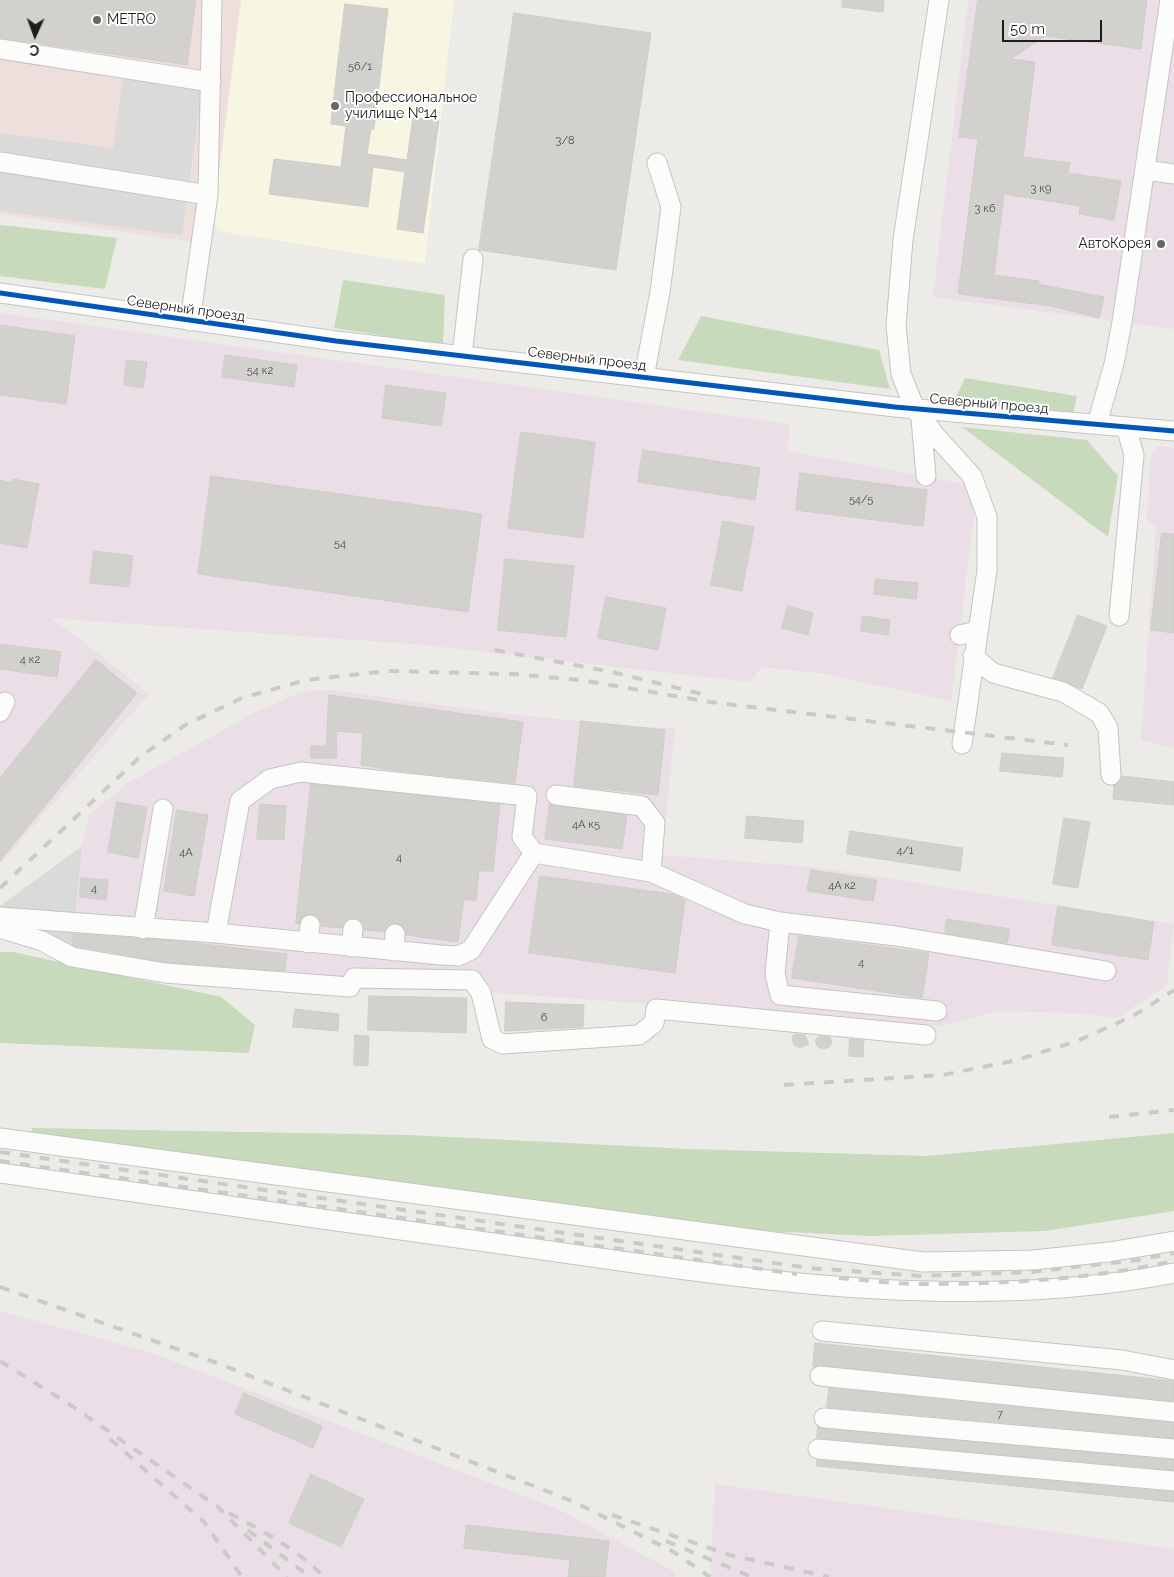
<!DOCTYPE html>
<meta charset="utf-8">
<style>
body{margin:0}
#map{position:relative;width:1174px;height:1577px;overflow:hidden;background:#ecebe7;font-family:Raleway,sans-serif}
canvas{display:block}
.north{position:absolute;left:10px;top:10px;width:50px;height:50px;-webkit-text-stroke:4px #fff;paint-order:stroke;rotate:182deg;font-size:14px;font-weight:700;line-height:20px;text-align:center;color:#1e1e1e}
.north::after{content:'';display:block;margin:auto;width:18px;height:22px;background:#1e1e1e;clip-path:polygon(50% 0,100% 100%,50% 72%,0 100%)}
.scale{position:absolute;left:1002px;top:20px;width:100px;height:22px;box-sizing:border-box;border:2px solid #1e1e1e;border-top:0;padding-left:6px;font-size:15px;line-height:18px;white-space:nowrap;color:#1e1e1e;-webkit-text-stroke:4px #fff;paint-order:stroke}
</style>
<div id="map">
<canvas width="1174" height="1577"></canvas>
<div class="north">С</div>
<div class="scale">50 m</div>
</div>
<script>
const ctx = document.querySelector('canvas').getContext('2d');
ctx.lineJoin = 'round';
function paint(path, color) {
  ctx.fillStyle = color;
  ctx.fill(path, 'evenodd');
}
function strokePath(path, color, width, dash) {
  ctx.strokeStyle = color;
  ctx.lineWidth = width;
  ctx.lineCap = dash ? 'butt' : 'round';
  ctx.setLineDash(dash || []);
  ctx.stroke(path);
}
function write(font, color, halo, rows, align = 'center') {
  ctx.font = font + ' Raleway,sans-serif';
  ctx.lineWidth = 4;
  ctx.setLineDash([]);
  ctx.textBaseline = 'middle';
  ctx.strokeStyle = halo;
  ctx.fillStyle = color;
  for (const [text, x, y, turn = 0] of rows) {
    ctx.save();
    ctx.translate(x, y);
    ctx.rotate((+turn || 0) * Math.PI / 180);
    ctx.textAlign = isNaN(turn) ? turn : align;
    if (halo) ctx.strokeText(text, 0, 0);
    ctx.fillText(text, 0, 0);
    ctx.restore();
  }
}
paint(new Path2D(`
 M0,0H246L208,244L0,214Z`), '#eedfdd');
paint(new Path2D(`
 M968,0H1174V329L933,297Z
 M0,313L790,424L787,451L966,484L974,514L951,701L825,674L762,667L750,682L425,645L51,618L98,653L149,694L0,864Z
 M1159,446L1174,448V748L1141,740L1156,528L1147,519L1151,456Z
 M333,690L484,711L624,726L675,728L662,855L823,868L1174,924L1167,985L1117,1018L1075,1013L998,1011L941,1026L474,991L339,989L71,960L82,846L89,815L128,783L252,714L301,692Z
 M0,1311L149,1352L558,1509L675,1572V1577H0Z
 M715,1484L1174,1549V1577H710Z`), '#eadfe6');
paint(new Path2D(`
 M241,0H454L425,264L217,231L214,212Z`), '#f6f6e2');
paint(new Path2D(`
 M123,78L202,89L182,235L0,211V133L113,148Z
 M82,846L71,960L0,925V906Z`), '#dadad8');
paint(new Path2D(`
 M0,225L117,238L105,289L0,276Z
 M343,280L445,295L443,345L334,328Z
 M701,316L879,350L890,389L678,360Z
 M965,378L1077,396L1073,414L955,399Z
 M962,427L1087,440L1118,476L1108,537Z
 M0,952H13L221,997L255,1025L249,1053L0,1043Z
 M32,1128L409,1135L688,1149L927,1156L1174,1133V1211L1045,1231L870,1236L700,1228L31,1140Z`), '#c7dbbc');
const building = new Path2D(`
 M0,0H196L187,65L0,38Z
 M843,0H884L883,12L842,7Z
 M978,0H1147L1141,49L1045,36L1011,59L1035,62L1023,157L1070,163L1068,173L1121,181L1114,220L1079,214L1080,206L1004,194L994,275L1039,281L1038,284L1104,297L1099,318L1051,306L958,294L978,139L959,137Z
 M345,4L388,9L374,129H371L367,154L407,160L413,117L439,121L423,233L397,229L405,172L373,167L368,207L269,194L274,159L341,167L346,126L331,124Z
 M514,13L651,33L616,270L479,250Z
 M0,325L75,336L66,404L0,395Z
 M225,355L297,365L294,387L222,377Z
 M127,360L147,362L143,388L124,385Z
 M386,385L446,393L441,426L382,418Z
 M521,432L595,442L583,538L508,528Z
 M643,450L760,468L755,500L638,482Z
 M800,473L927,490L923,526L796,510Z
 M211,476L482,514L468,612L198,574Z
 M13,479L39,484L27,548L0,543V480L12,483Z
 M723,521L754,527L742,591L711,585Z
 M1162,533L1174,534V633L1151,630Z
 M94,551L133,556L129,587L90,583Z
 M505,559L574,566L566,637L498,630Z
 M876,579L918,583L916,599L874,594Z
 M606,597L666,608L658,650L598,638Z
 M788,606L813,613L808,635L782,628Z
 M1078,615L1107,626L1082,689L1053,678Z
 M863,616L890,620L888,635L861,631Z
 M0,644L61,652L57,677L0,669Z
 M96,660L137,693L0,861V778Z
 M329,695L523,722L515,783L399,771L361,765L363,733L336,731L337,758H311V746H326Z
 M581,721L665,730L658,795L574,786Z
 M1002,753L1064,758L1062,777L1000,771Z
 M1122,776L1174,782V805L1113,799L1114,785L1121,780Z
 M311,784L500,804L493,871H479L476,901L464,899L458,942L406,935L405,929L396,923L390,924L384,932L364,930L360,920L354,918L344,922L342,928L321,926L317,916L311,914L305,915L299,924L296,923Z
 M117,802L147,807L138,858L108,852Z
 M260,804L286,806L284,840L257,839Z
 M550,804L627,815L622,849L545,839Z
 M177,810L208,815L194,896L164,891Z
 M747,816L804,821L802,843L745,838Z
 M1064,818L1090,822L1078,888L1053,884Z
 M850,831L963,848L960,871L847,854Z
 M811,870L877,880L873,901L807,891Z
 M540,876L672,894L685,900L675,973L529,953Z
 M81,878L108,880L106,900L80,897Z
 M1058,906L1154,922L1148,960L1052,945Z
 M947,919L1010,929L1007,943L945,933Z
 M74,934L178,941L287,954L285,971L166,962L76,946L73,945Z
 M799,936L929,953L922,998L792,978Z
 M369,996L467,998L466,1033L368,1030Z
 M506,1002L584,1005L583,1027L505,1031Z
 M295,1009L339,1014L338,1031L293,1027Z
 M795,1034L805,1035L809,1044L800,1048L794,1045L792,1037Z
 M355,1035L369,1036L368,1066L354,1065Z
 M819,1036L830,1037L832,1042L829,1047L824,1049L818,1047L815,1041Z
 M850,1039L864,1040L863,1057L849,1056Z
 M815,1343L1174,1381V1401L813,1366Z
 M829,1388L1174,1423V1438L827,1407Z
 M244,1393L322,1426L313,1448L235,1414Z
 M818,1427L1174,1460V1470L817,1438Z
 M817,1460L1174,1492V1502L817,1466Z
 M311,1474L364,1499L341,1547L289,1523Z
 M467,1525L609,1541L605,1577H568L570,1560L464,1548Z`);
paint(building, '#d3d1ce');
strokePath(building, '#d0cdc8', 1);
const minor = new Path2D(`
 M939,0L903,240L896,326L901,374L915,409L934,434L972,476L987,517V570L962,744
 M0,49L211,82
 M0,162L208,195L190,321
 M1146,170L1174,174
 M208,195L212,0
 M0,293L336,341L895,407L1174,431
 M462,356L473,259
 M644,377L660,292L671,207L657,163
 M921,419L926,476
 M1097,424L1114,364L1122,322L1170,0
 M1119,616L1134,455L1126,427
 M960,635L977,631
 M973,656L993,673L1063,692L1099,713L1108,728L1111,775
 M0,712L5,702
 M651,872L745,914L780,922L896,936L1106,971
 M0,917L216,933L240,801L270,779L301,772L527,796L522,837L534,853L651,872L655,823L642,806L556,795
 M780,922L775,974L780,995L937,1011
 M0,928L42,941L72,957L165,973L350,987L354,978L472,980L481,993L492,1039L503,1044L639,1035L654,1023L656,1009L926,1035
 M143,929L163,809
 M216,933L441,955L458,956L471,950L534,853
 M308,943L310,925
 M351,947L353,929
 M394,951L395,934
 M0,1138L923,1262L1033,1260L1109,1252L1174,1241
 M0,1173C179,1199 357,1224 536,1249C747,1279 962,1314 1174,1273
 M822,1331L1122,1360L1174,1370
 M820,1376L1174,1412
 M824,1418L1174,1449
 M818,1449L1174,1481`);
strokePath(minor, '#c5c4c3', 21);
strokePath(minor, '#fcfcfb', 19);
strokePath(new Path2D(`
 M495,650L612,672L706,695
 M0,888L140,757L185,725L242,698L306,680L388,671L513,674L581,680L710,702L1068,745
 M784,1085L943,1075L1017,1060L1077,1041L1133,1016L1174,990
 M1109,1117L1174,1110
 M0,1152L809,1268L921,1276L1031,1272L1138,1260L1174,1253
 M0,1161L797,1274
 M839,1278C867,1280 895,1284 923,1284C1007,1284 1092,1279 1174,1261
 M0,1287L217,1363L572,1501L672,1551L710,1577
 M0,1361L69,1404L218,1507L287,1577
 M110,1439L204,1522L242,1577
 M229,1513C263,1531 297,1549 324,1577
 M612,1515L730,1555L829,1577
 M248,1530L310,1577
 M666,1541L752,1577`), '#cacac9', 4, [10, 10]);
strokePath(new Path2D(`
 M0,293L336,341L895,407L1174,431`), '#0057b8', 5);
for (const [x, y, r, color] of [
 [97,20,5,"#666664"],
 [335,106,5,"#666664"],
 [1161,244,5,"#666664"]
]) {
  const dot = new Path2D();
  dot.arc(x, y, r, 0, 2 * Math.PI);
  ctx.fillStyle = color;
  ctx.fill(dot);
  strokePath(dot, '#fff', 2);
}
write('11px', '#4b4b4a', null, [
 ["56/1",360,67],
 ["3/8",565,141],
 ["3 к9",1041,189],
 ["3 к6",985,209],
 ["54 к2",260,371],
 ["54/5",861,500],
 ["54",340,544],
 ["4 к2",30,660],
 ["4А к5",586,825],
 ["4/1",905,851],
 ["4А",186,853],
 ["4",399,858],
 ["4А к2",842,886],
 ["4",94,889],
 ["4",861,963],
 ["6",544,1018],
 ["7",1000,1415]
]);
write('14px', '#1e1e1e', '#fff', [
 ["METRO",107,20],
 ["Профессиональное",345,98],
 ["училище №14",345,114],
 ["АвтоКорея",1151,244,"right"]
], 'left');
write('14px', '#1e1e1e', '#fff', [
 ["Северный проезд",186,309,8],
 ["Северный проезд",587,359,7],
 ["Северный проезд",989,404,5]
]);
</script>
